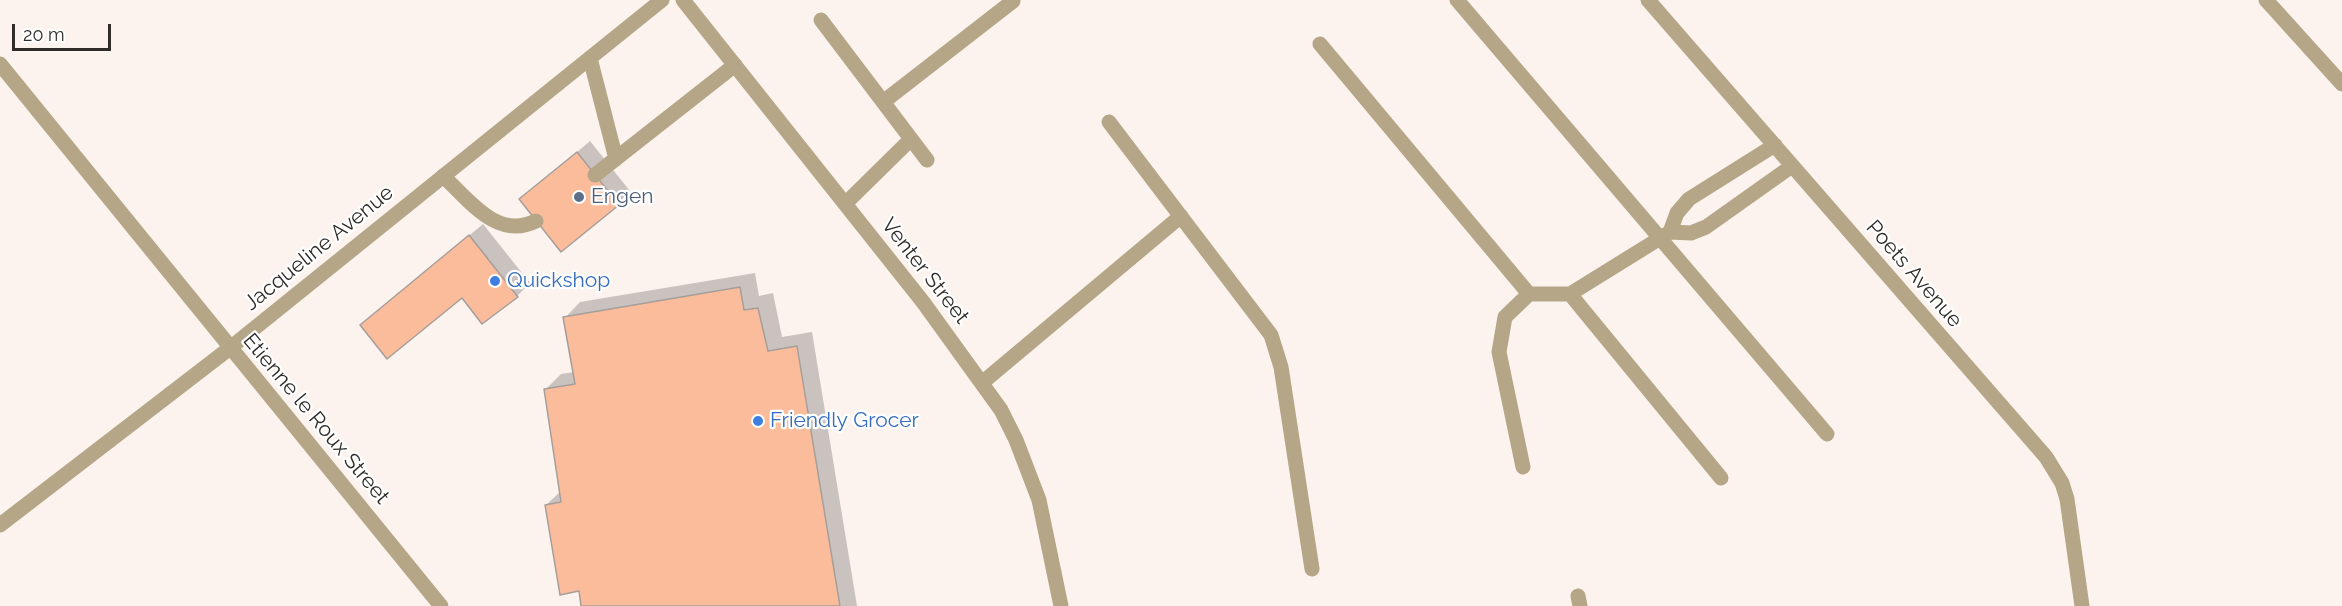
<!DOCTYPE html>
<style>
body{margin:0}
#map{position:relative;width:2342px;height:606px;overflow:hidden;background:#fcf3ef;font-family:Raleway,sans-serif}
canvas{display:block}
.scale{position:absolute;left:12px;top:24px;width:99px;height:27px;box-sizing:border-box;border:3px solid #2e2b29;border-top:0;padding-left:8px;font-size:18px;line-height:21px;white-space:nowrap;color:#2e2b29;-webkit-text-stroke:4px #fff;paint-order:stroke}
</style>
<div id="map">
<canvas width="2342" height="606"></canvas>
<div class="scale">20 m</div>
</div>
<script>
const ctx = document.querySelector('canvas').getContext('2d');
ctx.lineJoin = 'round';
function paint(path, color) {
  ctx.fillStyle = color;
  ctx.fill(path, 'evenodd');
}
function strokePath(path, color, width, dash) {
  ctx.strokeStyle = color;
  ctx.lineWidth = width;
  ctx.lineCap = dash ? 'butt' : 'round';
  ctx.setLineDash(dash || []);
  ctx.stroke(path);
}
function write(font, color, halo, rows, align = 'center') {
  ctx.font = font + ' Raleway,sans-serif';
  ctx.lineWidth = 4.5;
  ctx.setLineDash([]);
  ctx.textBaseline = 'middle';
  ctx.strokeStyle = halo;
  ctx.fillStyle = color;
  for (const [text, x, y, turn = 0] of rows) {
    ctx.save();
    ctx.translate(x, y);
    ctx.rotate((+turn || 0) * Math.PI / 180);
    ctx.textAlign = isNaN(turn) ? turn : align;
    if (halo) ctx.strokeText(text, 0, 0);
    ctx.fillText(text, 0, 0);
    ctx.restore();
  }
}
paint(new Path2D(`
 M590,141L630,191L618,204L521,200Z
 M483,224L530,283L517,296L482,322L463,296L362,325Z
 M755,273L759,296L773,293L782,337L812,332L857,606H583L580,590L546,505L561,491L546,389L561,374L574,372L565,318L580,302Z`), '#0003');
const building = new Path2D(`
 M577,152L619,205L561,252L519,199Z
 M469,235L518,297L482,324L462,298L387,359L360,325Z
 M740,287L744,310L758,308L768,351L797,346L840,606H581L579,591L560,595L545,505L561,502L544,389L575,384L563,317Z`);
paint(building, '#fabc9b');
strokePath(building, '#a69e9a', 1.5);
strokePath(new Path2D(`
 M590,58L616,159
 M595,175L735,65
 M443,176C470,201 497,240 536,221`), '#b4a686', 15);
strokePath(new Path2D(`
 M683,0L923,302L1001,410L1016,440L1039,500L1061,606
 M1457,0L1827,434
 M1648,0L2046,457L2062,483L2067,499L2082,606
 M2266,0L2342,84
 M821,20L927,160
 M1320,44L1529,294H1570L1670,232L1691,233L1706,227L1792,166
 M0,64L441,606
 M883,102L1013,1
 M1109,122L1271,335L1281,367L1312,569
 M845,204L911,139
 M1670,232L1677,213L1689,199L1775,145
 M1570,294L1721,478
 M983,382L1181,216
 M1523,467L1499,352L1505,317L1529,294
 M1578,596L1580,606`), '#b4a686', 15);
strokePath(new Path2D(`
 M0,525L230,348L662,0`), '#b4a686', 15);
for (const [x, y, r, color] of [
 [579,197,6,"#5c6f8a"],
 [495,281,6,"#3f7fe0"],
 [758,421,6,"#3f7fe0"]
]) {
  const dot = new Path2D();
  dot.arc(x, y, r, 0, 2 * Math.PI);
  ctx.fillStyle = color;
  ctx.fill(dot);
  strokePath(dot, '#fff', 2);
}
write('21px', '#4e5e75', '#fff', [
 ["Engen",591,197]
], 'left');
write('21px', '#2e2b29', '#fff', [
 ["Jacqueline Avenue",319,248,-39],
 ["Venter Street",925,271,52],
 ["Poets Avenue",1914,274,49],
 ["Etienne le Roux Street",316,419,50]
]);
write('21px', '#366cbe', '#fff', [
 ["Quickshop",507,281],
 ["Friendly Grocer",770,421]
], 'left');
</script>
